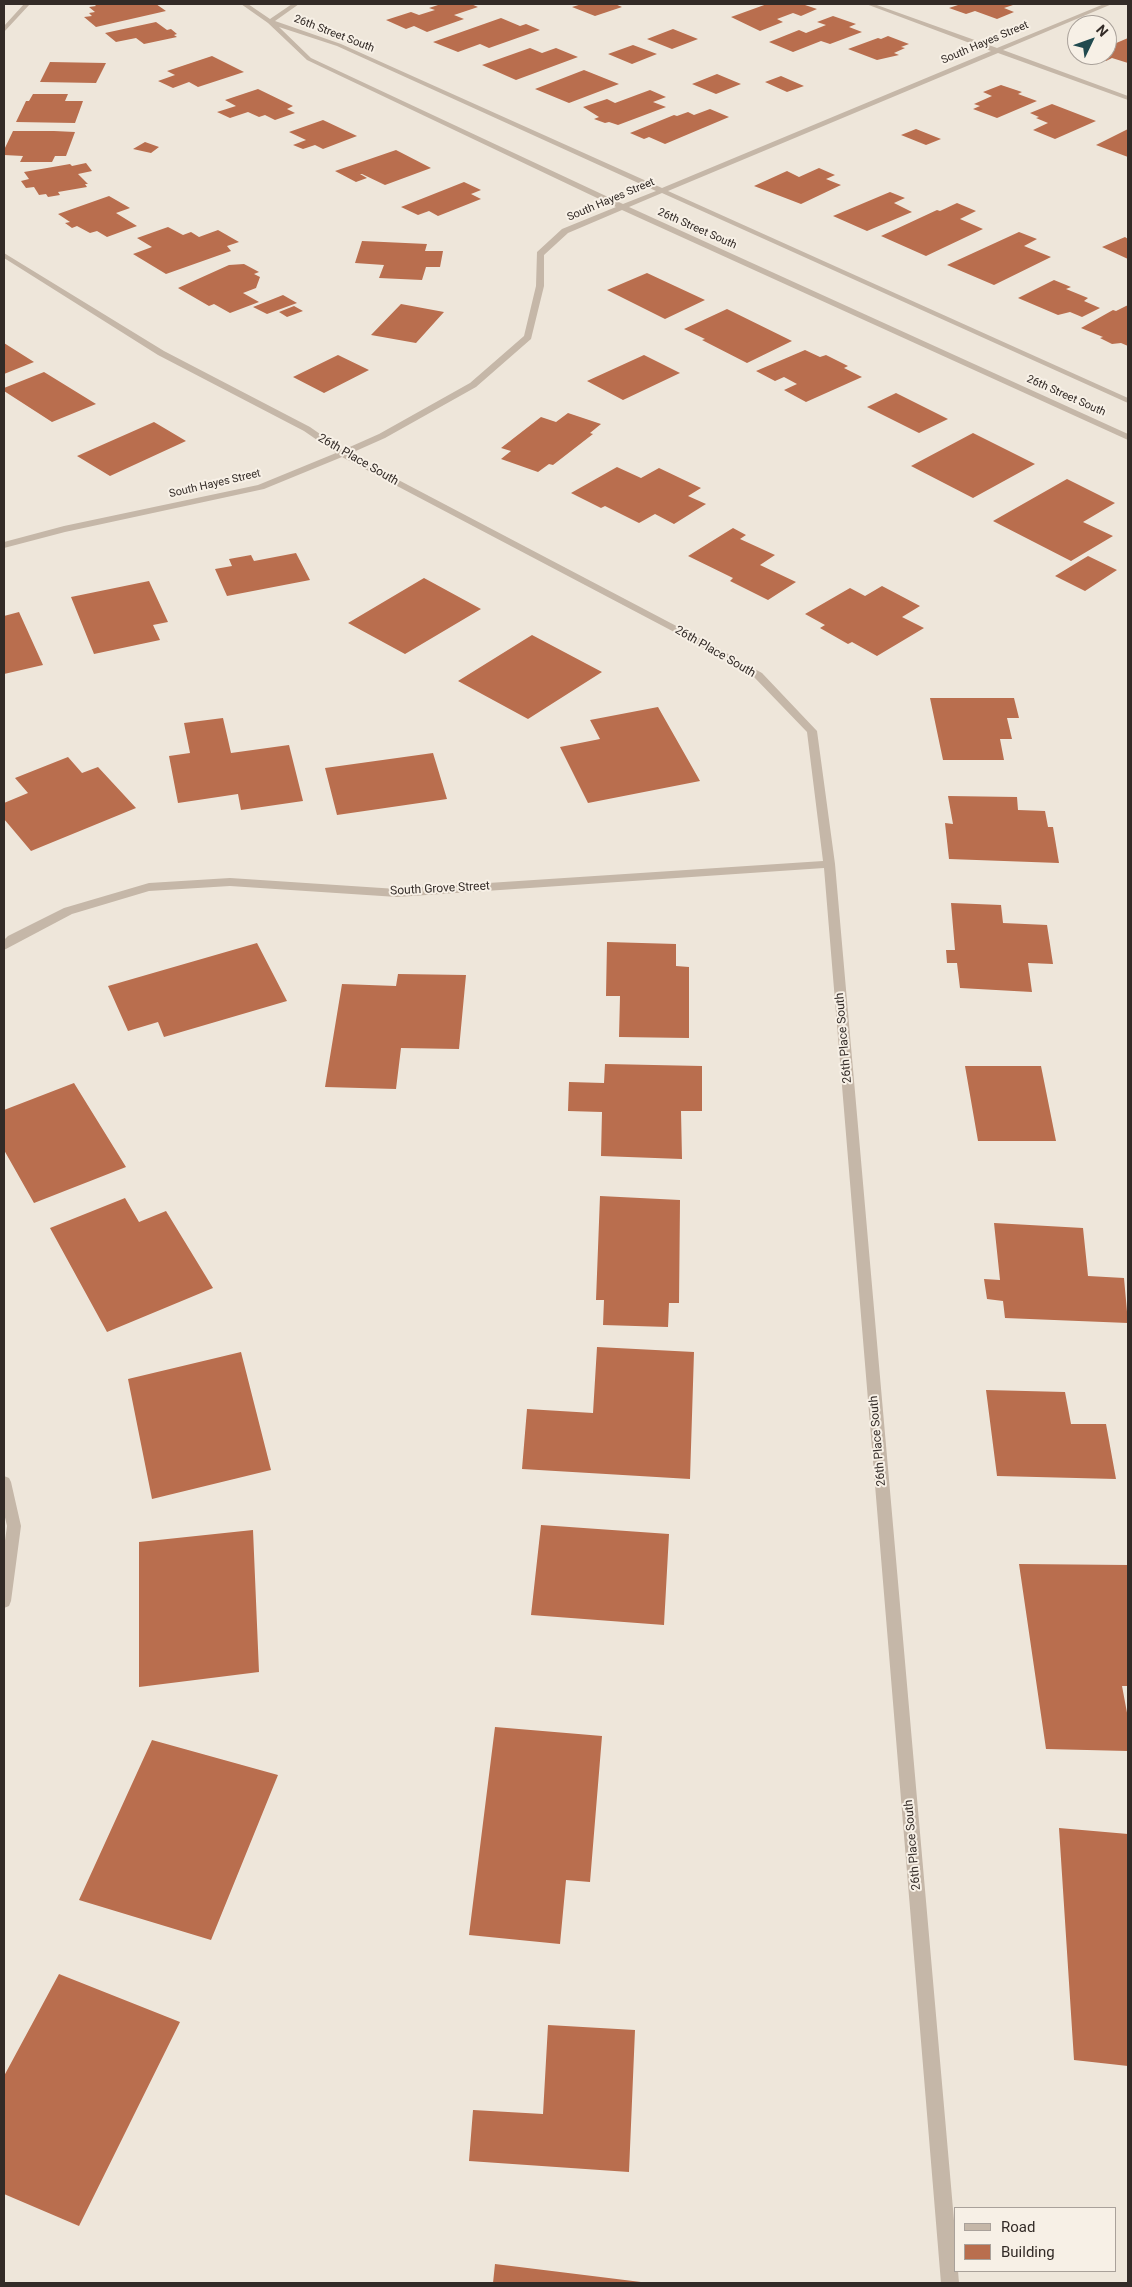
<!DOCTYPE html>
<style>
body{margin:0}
#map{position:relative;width:1132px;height:2287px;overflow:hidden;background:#eee6da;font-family:Roboto,sans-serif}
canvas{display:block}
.frame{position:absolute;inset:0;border:5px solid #332b27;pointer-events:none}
.legend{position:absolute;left:954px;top:2207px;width:162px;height:65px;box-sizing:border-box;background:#f7f0e6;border:1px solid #a9a19a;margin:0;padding:6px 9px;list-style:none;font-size:15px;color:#332b27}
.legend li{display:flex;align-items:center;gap:10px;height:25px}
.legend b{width:25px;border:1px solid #a9a19a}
.north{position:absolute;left:1067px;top:15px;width:50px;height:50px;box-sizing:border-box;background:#f7f0e6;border:1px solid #a9a19a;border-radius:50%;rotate:48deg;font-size:14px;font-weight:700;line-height:20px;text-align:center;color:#332b27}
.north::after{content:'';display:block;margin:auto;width:18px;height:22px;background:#214a4f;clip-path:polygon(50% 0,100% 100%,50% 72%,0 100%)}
</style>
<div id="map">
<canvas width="1132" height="2287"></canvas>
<div class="frame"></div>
<ul class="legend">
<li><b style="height:6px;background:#c5b7a8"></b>Road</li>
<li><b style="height:14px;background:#b96e4e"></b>Building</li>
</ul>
<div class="north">N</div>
</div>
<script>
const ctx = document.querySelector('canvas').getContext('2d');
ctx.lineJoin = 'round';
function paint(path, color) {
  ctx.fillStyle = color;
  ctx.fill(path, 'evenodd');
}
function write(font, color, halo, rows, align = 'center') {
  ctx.font = font + ' Roboto,sans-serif';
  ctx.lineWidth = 4;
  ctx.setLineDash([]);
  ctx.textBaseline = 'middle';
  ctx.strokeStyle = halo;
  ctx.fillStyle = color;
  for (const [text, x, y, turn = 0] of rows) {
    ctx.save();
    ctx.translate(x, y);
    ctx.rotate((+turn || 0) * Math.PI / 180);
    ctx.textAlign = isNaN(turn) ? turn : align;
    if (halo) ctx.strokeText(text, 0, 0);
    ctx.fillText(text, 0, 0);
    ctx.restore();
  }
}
paint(new Path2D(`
 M94,4H156L166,11L96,27L84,17L92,16L89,13L95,12L89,7L96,6Z
 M441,4H471L478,7L454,15L464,19L427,32L414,26L406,29L386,20L411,12L419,15L435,10L429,8Z
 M582,4H615L622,7L595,16L572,7Z
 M767,4H802L817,9L801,16L793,13L777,19L783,22L760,31L731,17Z
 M961,4H1016L1004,8L1014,12L997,19L975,11L966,14L949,8Z
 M833,16L856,24L849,27L862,32L830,44L821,41L793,52L769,42L799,30L806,33L826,25L817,22Z
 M501,18L520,26L526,24L540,30L489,48L480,44L458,52L433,42Z
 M156,22L167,30L171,29L177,34L174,35L177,37L144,44L136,38L116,42L105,33Z
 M673,29L698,39L672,49L647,39Z
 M888,36L909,44L901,47L905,48L894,53L899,55L877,60L848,49L878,38L881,39Z
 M1128,38V63L1112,58L1106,61L1091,55H1107V47Z
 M633,45L657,54L632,64L608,54Z
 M530,48L542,53L556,48L578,57L516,80L482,65Z
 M212,56L244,72L198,87L189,82L173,88L158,81L175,75L167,71Z
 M50,62L106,63L96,83L40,82Z
 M584,70L619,84L569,103L535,89Z
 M717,74L741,84L716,94L692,84Z
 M781,76L804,86L787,92L765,82Z
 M1001,85L1022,92L1018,94L1037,101L997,118L973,109L980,106L974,104L992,96L983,92Z
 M258,89L293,106L287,109L295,113L275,120L265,115L259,117L248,112L230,118L217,112L236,106L225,100Z
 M650,90L666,97L653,102L666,107L618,125L609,122L605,123L594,119L599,117L583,107L607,99L615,103Z
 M33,94H68L65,101H83L75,123L16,122L26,101H29Z
 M1052,104L1096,121L1055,139L1033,130L1048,123L1036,118L1039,117L1030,113Z
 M710,109L729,117L665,144L649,137L644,139L630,133L674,115L677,116L688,112L694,115Z
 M323,120L357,136L323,149L315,145L303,149L293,145L306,140L289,132Z
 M916,129L941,139L926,145L901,135Z
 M1128,129V157L1096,145Z
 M13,131H54L75,132L66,156H55L52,162H20L23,156L4,155V150Z
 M145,142L159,147L151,153L133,149Z
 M396,150L431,168L385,185L362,174H360L367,178L356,182L335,171Z
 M86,163L92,171L78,174L88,184H85L87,187L58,192L60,195L48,197L46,194L39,195L34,187L26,188L21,181L29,179L24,172L70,164L72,166Z
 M819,168L835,175L826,179L841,185L801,204L754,186L787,171L799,177Z
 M464,182L481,190L471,194L481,199L438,216L429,211L418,215L401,207Z
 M890,192L905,198L894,203L912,212L867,231L833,216Z
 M109,196L130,208L116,213L137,226L107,237L97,231L90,233L77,226L72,228L65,223L70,222L58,214Z
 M957,203L976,211L960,219L983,229L926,256L881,236L937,210L940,211Z
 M168,227L183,235L191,232L199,237L218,230L239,242L227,246L231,251L166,274L133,254L152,247L137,238Z
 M1019,232L1037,239L1024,246L1051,257L994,285L947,265Z
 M1125,237L1128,239V259L1102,247Z
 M362,241L427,244L425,251H443L440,267H426L422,280L379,278L384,265L355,263Z
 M244,264L259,272L254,274L260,277L256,288L243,293L259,302L230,313L214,304L209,306L178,288L229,265Z
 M647,273L705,300L665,319L607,290Z
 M1054,280L1071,287L1066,289L1088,298L1084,301L1100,308L1082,317L1070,312L1058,315L1018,298Z
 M283,295L297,303L267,314L253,307Z
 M401,304L444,312L416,343L371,335Z
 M1128,305V346L1121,343L1112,344L1100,338L1103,337L1081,328L1113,310L1116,311Z
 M294,306L303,311L287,317L279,312Z
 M727,309L792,341L747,363L702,340L705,339L684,329Z
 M4,343L34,362L4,374Z
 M805,350L820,357L826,355L848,366L844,368L862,377L806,402L784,390L797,384L784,377L775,381L756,371Z
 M338,355L369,370L324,393L293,377Z
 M644,355L680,373L623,400L587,381Z
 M44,372L96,404L52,422L4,391V388Z
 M896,393L948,419L919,433L867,407Z
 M568,413L601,424L590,433L593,434L553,465L549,464L538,472L501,459L511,451L501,448L541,417L556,422Z
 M154,422L186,441L110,476L77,456Z
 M973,433L1035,464L973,498L911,466Z
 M617,467L641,478L659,468L701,488L688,496L706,504L674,524L655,514L639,523L605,506L601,508L571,493Z
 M1067,479L1115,503L1083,522L1113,536L1071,561L993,521Z
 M733,528L746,535L740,539L775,555L760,565L796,582L768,600L730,581L733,578L688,556Z
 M296,553L310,580L227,596L215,569L232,566L229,559L251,555L254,561Z
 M1088,556L1117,570L1085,591L1055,576Z
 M424,578L481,609L405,654L348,623Z
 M149,581L168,622L153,625L160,640L94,654L71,597Z
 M882,586L920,606L902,617L924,628L877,656L852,642L848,644L820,628L825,625L805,614L850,588L865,596Z
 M19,612L43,665L4,674V616Z
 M532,635L602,672L528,719L458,681Z
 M930,698H1014L1019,718H1007L1012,739H1000L1004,760H943Z
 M658,707L700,781L588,803L560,747L600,739L590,720Z
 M223,718L231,753L289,745L303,801L241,810L238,794L178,803L169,756L190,753L184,723Z
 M433,753L447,799L337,815L325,768Z
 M68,757L82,773L98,767L136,808L31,851L4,819V803L28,793L15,778Z
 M948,796L1017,797L1018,810L1045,811L1048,827H1053L1059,863L949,859L945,823L953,824Z
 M951,903L1001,905L1003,923L1047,925L1053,964L1028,963L1032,992L960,988L957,963H947L946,950H955Z
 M607,942L676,944V966L689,967V1038L619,1037L620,996H606Z
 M257,943L287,1001L164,1037L158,1022L128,1031L108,986Z
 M398,974L466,975L459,1049L401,1048L396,1089L325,1087L342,984L396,986Z
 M605,1064L702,1066V1111H681L682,1159L601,1156L602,1112L568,1111L569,1082L604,1083Z
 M965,1066H1041L1056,1141H978Z
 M74,1083L126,1167L34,1203L4,1150V1110Z
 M600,1196L680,1200L679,1303H669L668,1327L603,1325L604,1300H596Z
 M125,1198L139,1222L166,1211L213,1288L107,1332L50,1228Z
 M994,1223L1083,1228L1088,1276L1124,1278L1128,1323L1005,1318L1003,1301L987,1299L984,1279L1000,1280Z
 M597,1347L694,1352L690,1479L522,1469L527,1409L593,1413Z
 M241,1352L271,1470L152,1499L128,1379Z
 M986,1390L1065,1392L1071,1424H1106L1116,1479L997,1476Z
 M541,1525L669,1534L664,1625L531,1615Z
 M253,1530L259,1672L139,1687V1542Z
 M1019,1564L1128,1565V1686H1122L1128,1718V1751L1046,1749Z
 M495,1727L602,1736L590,1882L566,1880L560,1944L469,1935Z
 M152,1740L278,1775L211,1940L79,1900Z
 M1059,1828L1128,1834V2066L1074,2060Z
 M59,1974L180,2022L79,2226L4,2194V2076Z
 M548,2025L635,2030L629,2172L469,2161L473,2110L543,2114Z
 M495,2264L641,2282L640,2283H493Z`), '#b96e4e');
paint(new Path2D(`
 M24,4H30L4,32V26Z
 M241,4H248L270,19L292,4H299L275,21L341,44L662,188L991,51L866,4H874L997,48L1104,4H1112L1003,50L1128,96V100L998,53L668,191L1128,398V403L662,193L629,207L1128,434V440L622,210L568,233L544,255V286L531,339L476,387L385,438L349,454L703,640L762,673L817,731L835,864L956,2243V2271H958L959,2283H941L824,868L397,897L230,886L149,891L72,914L4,950V940L8,936L64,908L149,883L230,878L397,889L823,861L807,732L754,677L697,644L342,457L264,489L65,532L4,548V542L64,526L258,485L336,453L304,431L158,355L4,258V253L164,351L310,427L343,450L379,434L470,383L524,336L536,286L537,252L562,229L616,207L307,60L268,23ZM279,27L337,46L656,191L623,204L311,58Z
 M4,1476L9,1478L11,1482L21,1526L11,1601L9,1606L4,1608V1548L7,1526L4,1513Z`), '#c5b7a8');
write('11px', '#332b27', '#f7f0e6', [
 ["26th Street South",334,34,21],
 ["South Hayes Street",985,43,-23],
 ["South Hayes Street",611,200,-23],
 ["26th Street South",697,229,24],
 ["26th Street South",1066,396,24],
 ["South Hayes Street",215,484,-13]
]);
write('12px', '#332b27', '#f7f0e6', [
 ["26th Place South",358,460,30],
 ["26th Place South",715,652,30],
 ["South Grove Street",440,889,-3],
 ["26th Place South",844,1038,-95],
 ["26th Place South",878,1441,-95],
 ["26th Place South",913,1845,-95]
]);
</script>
